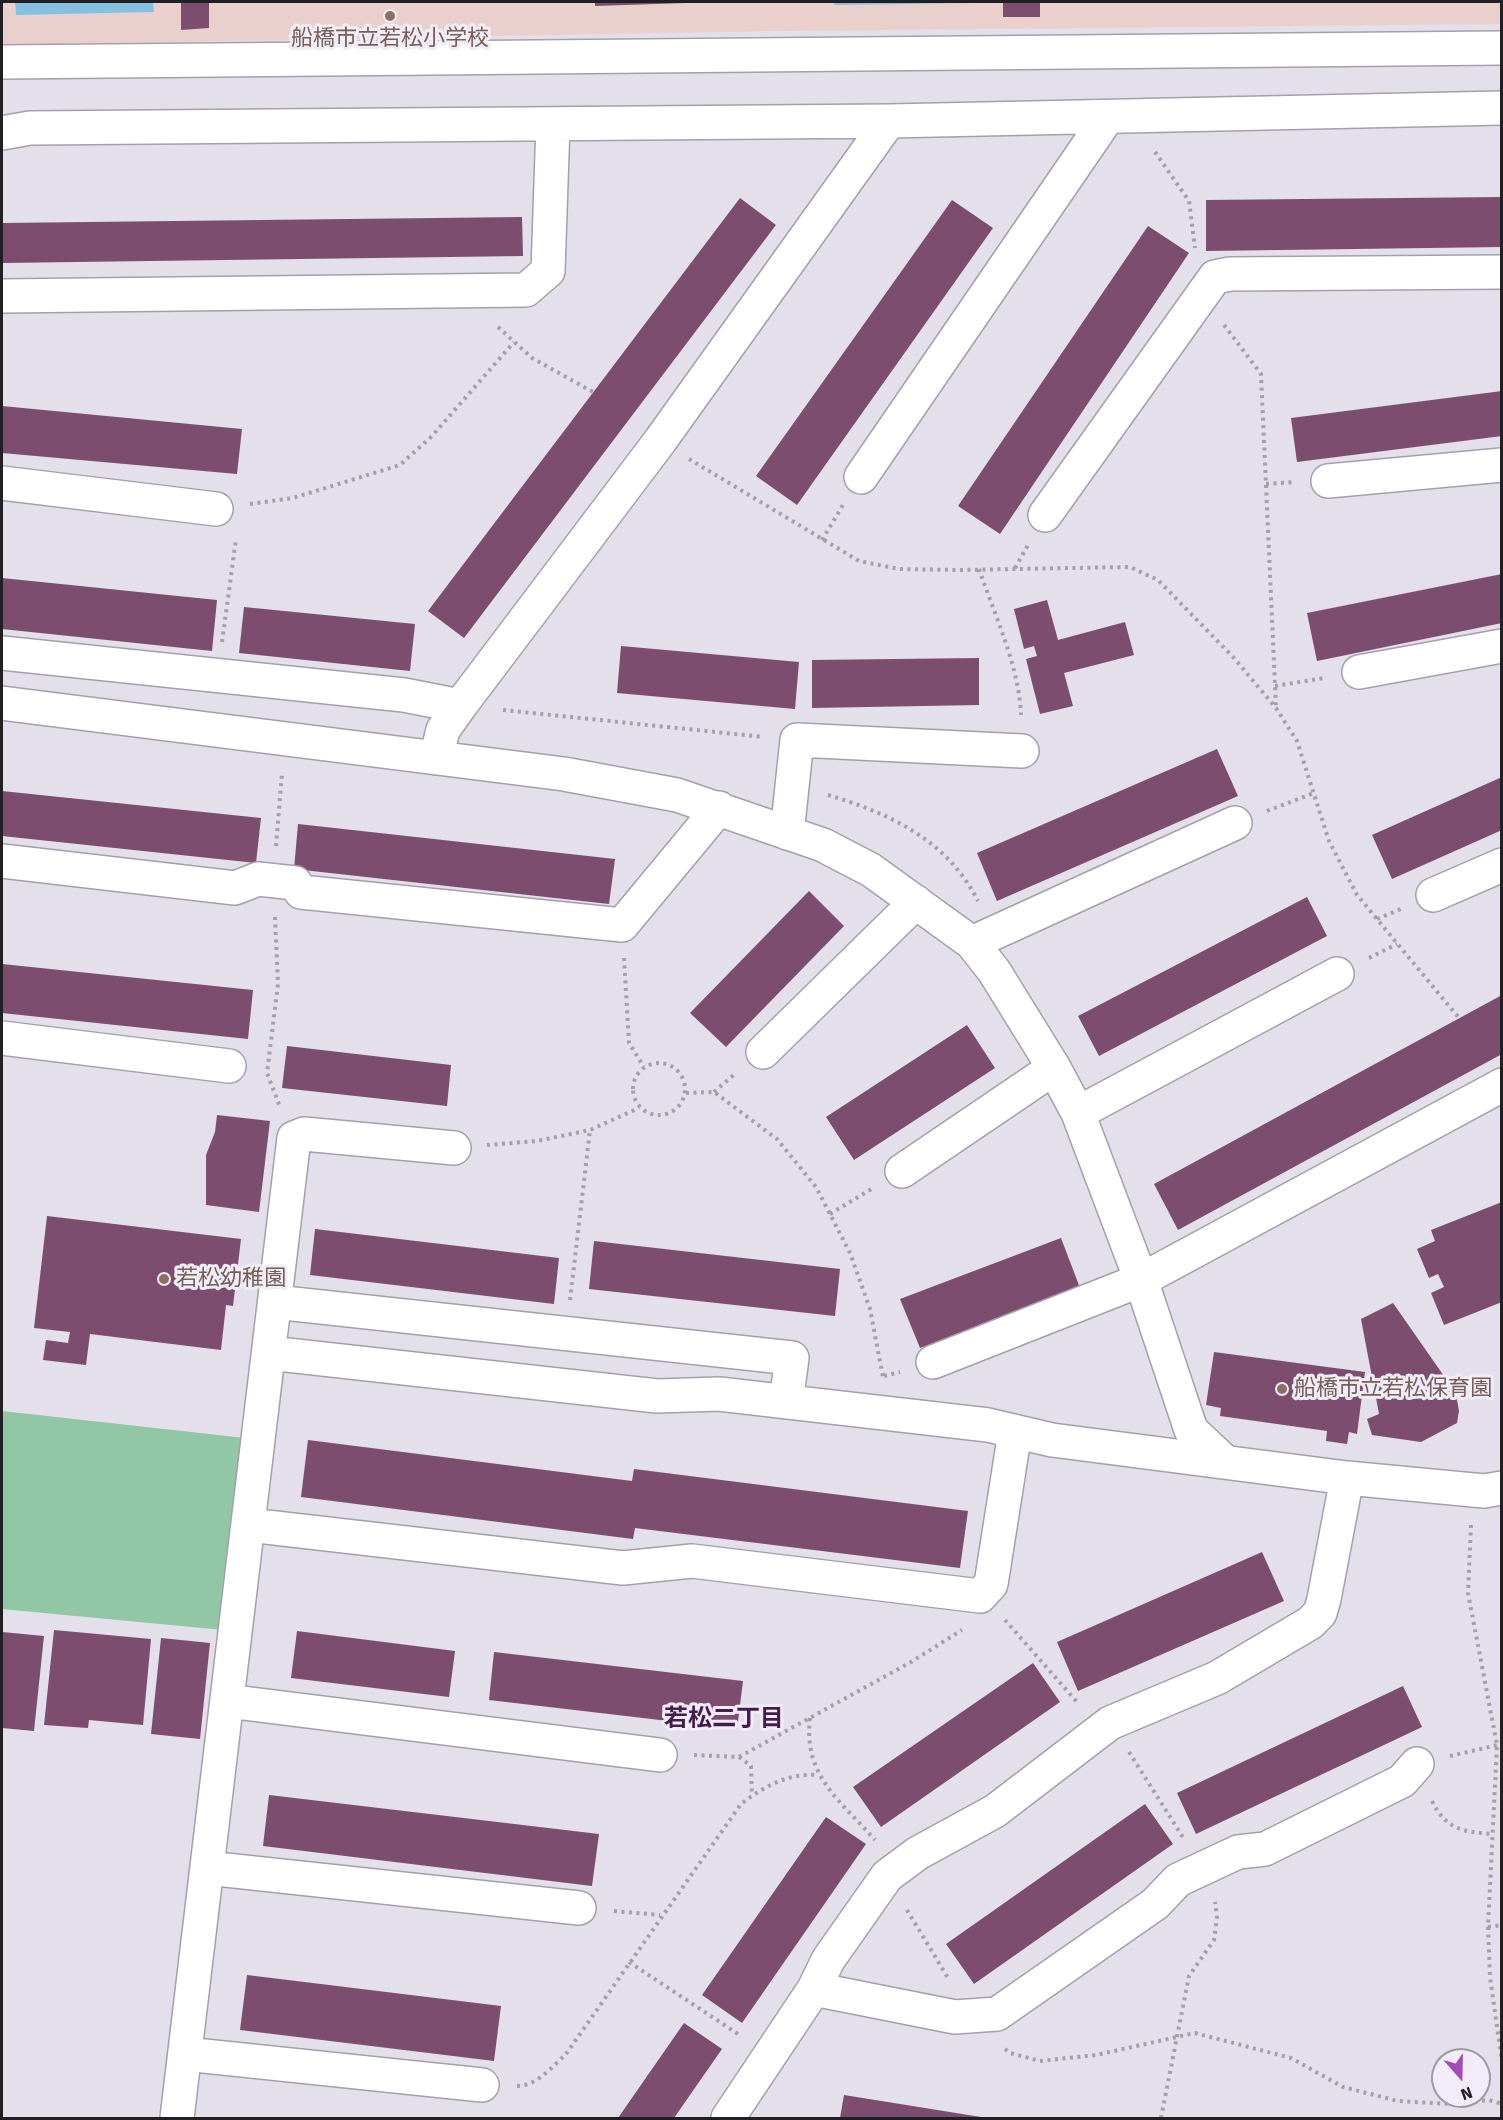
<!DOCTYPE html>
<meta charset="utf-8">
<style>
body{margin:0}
#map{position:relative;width:1503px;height:2120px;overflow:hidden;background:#e3dfeb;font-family:Signika,sans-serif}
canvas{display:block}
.frame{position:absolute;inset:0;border:3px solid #201f23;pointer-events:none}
.north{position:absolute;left:1431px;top:2048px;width:60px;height:60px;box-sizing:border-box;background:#f0ecf8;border:2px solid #9d9aa3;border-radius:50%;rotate:160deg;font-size:16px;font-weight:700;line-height:24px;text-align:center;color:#201f23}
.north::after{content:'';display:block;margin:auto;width:21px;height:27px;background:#a44bb6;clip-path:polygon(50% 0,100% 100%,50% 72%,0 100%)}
</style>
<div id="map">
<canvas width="1503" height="2120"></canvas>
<div class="frame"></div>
<div class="north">N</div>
</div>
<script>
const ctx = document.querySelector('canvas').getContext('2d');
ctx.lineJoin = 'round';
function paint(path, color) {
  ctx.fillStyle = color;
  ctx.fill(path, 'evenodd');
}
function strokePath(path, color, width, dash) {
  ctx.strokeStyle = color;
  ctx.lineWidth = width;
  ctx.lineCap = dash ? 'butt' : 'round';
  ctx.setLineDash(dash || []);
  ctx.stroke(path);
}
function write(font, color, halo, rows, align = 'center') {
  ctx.font = font + ' Signika,"Noto Sans JP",sans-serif';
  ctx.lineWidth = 6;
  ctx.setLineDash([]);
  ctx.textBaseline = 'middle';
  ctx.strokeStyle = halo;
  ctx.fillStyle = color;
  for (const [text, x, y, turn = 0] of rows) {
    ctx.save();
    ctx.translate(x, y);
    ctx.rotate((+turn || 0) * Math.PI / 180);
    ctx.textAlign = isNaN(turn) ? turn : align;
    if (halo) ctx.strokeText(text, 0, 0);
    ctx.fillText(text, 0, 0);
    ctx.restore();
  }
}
paint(new Path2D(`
 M2,2H1501L1502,24L778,31L2,45Z`), '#ead0cd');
paint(new Path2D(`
 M2,1411L245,1438L223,1630L2,1609Z`), '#92c7a5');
paint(new Path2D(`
 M15,2H153L154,12L16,15Z
 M834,2H975V3L834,5Z`), '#85c0e2');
paint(new Path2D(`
 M181,2H209V28L181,30Z
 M595,2H686V3L595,6Z
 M1003,2H1040V17H1003Z
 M1502,197V247L1206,251V200Z
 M740,198L776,225L464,638L428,611Z
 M952,200L993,228L797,505L756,476Z
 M522,217L523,256L2,263V223Z
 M1148,226L1189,253L1000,534L958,506Z
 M1502,391V436L1297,462L1291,418Z
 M2,406L242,429L237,474L2,453Z
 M1502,574V623L1317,661L1307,613Z
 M2,578L217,600L212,651L2,629Z
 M1047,600L1058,640L1125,622L1134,655L1064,673L1073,706L1040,714L1026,659L1037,656L1034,646L1024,649L1014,609Z
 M244,607L415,624L410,671L239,653Z
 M621,646L799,662L795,709L617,693Z
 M979,658V705L812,708V660Z
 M1217,749L1238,796L997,901L977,853Z
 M1502,777V830L1392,879L1372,835Z
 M2,791L261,818L256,863L2,836Z
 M298,824L615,859L609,904L294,869Z
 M809,891L844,926L726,1047L690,1013Z
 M1307,897L1327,936L1099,1056L1078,1016Z
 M2,964L253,990L248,1039L2,1013Z
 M1502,995V1054L1178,1230L1154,1184Z
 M967,1025L995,1068L854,1160L826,1117Z
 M287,1046L451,1065L447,1106L282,1088Z
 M217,1115L270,1121L259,1212L206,1205V1155L215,1132Z
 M1502,1202V1302L1444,1325L1431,1293L1444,1287L1438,1274L1429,1278L1417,1249L1435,1241L1431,1230Z
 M47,1216L241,1239L233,1306L226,1305L221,1350L90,1334L86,1365L43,1360L46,1340L68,1343L70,1332L34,1328Z
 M315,1229L559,1258L554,1304L310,1275Z
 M1061,1238L1080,1288L920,1348L900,1299Z
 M594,1241L840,1269L835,1316L589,1289Z
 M1393,1303L1453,1389L1457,1400L1459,1411L1457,1423L1421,1442L1372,1435L1367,1419L1379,1414L1361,1319Z
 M1214,1352L1365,1372L1357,1434L1349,1432L1347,1444L1326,1441L1327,1431L1220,1416L1221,1408L1206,1405Z
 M308,1440L632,1481L634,1469L968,1511L960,1568L635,1528L633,1539L301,1497Z
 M1262,1552L1284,1601L1078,1691L1057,1642Z
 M54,1630L151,1639L143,1725L89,1720L88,1728L44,1725Z
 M297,1631L455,1651L449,1697L291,1678Z
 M2,1632L44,1636L34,1731L2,1728Z
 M161,1638L210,1643L200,1739L151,1734Z
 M494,1652L743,1681L737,1729L489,1700Z
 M1033,1663L1060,1702L881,1827L853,1787Z
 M1403,1686L1422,1727L1196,1834L1177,1793Z
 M269,1795L599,1834L592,1886L263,1846Z
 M1145,1804L1173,1844L974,1984L946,1944Z
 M826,1817L866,1844L742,2023L702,1995Z
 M247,1975L501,2006L494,2061L240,2030Z
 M684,2023L722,2049L674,2118H618Z
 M844,2095L981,2117V2118H840Z`), '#7c4d6e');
const minor = new Path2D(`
 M2,62L1502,48
 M2,133L30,128L889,121L1502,108
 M2,296L526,290L548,271L553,124
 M861,477L1107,118
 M1328,481L1502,465
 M2,483L216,509
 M1045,515L1215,277L1230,274L1502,272
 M2,653L404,695L460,706
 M1359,672L1502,646
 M2,703L564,774L677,795L823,845L871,870L972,943L994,971L1054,1068L1078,1113L1141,1280L1191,1430L1224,1461
 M436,758L443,730L460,706L660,441L889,121
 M787,833L797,740L1022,751
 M2,861L235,888L258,879L295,883L301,892L622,925L719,808
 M1433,895L1502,865
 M972,943L1235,823
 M2,1038L229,1066
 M763,1052L916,902
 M1078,1113L1337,974
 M902,1171L1054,1068
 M275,1302L792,1358L786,1402
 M269,1353L657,1396L719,1394L988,1425L1052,1440L1347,1478L1484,1491L1502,1488
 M933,1362L1141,1280L1502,1085
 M249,1525L623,1568L692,1561L980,1596L991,1584L1015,1432
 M227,1701L660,1755
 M207,1868L579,1908
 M814,1989L955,2017L997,2014L1155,1904L1178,1880L1238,1852L1265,1849L1402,1781L1417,1764
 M185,2054L482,2085
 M177,2118L294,1138L304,1134L454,1148
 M728,2118L814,1989L828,1960L887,1876L918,1853L995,1811L1110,1723L1217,1678L1310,1623L1320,1613L1324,1599L1347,1478`);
strokePath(minor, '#a4a0ab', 36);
strokePath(new Path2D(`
 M1155,152L1189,201L1195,248
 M1224,325L1261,374L1276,707
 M498,327L532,358L593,392
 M689,459L859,561L899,569L959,570L1130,567L1158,580L1234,658L1276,708L1297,741L1329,841L1357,895L1459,1018
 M1266,484L1295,482
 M250,504L293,498L400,465L432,436L514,342
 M822,540L843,505
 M1015,568L1028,545
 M979,569C995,616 1019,666 1021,715
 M222,642L236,539
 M1275,686L1324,678
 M503,710L764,737
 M828,795C891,814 947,840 978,901
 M1267,811L1314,793
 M276,846L282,773
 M275,917L278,984L267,1073L280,1107
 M1377,919L1401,909
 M624,958L629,1043L644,1067
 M1369,958L1397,944
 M633 1089a26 26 0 1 1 52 0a26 26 0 1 1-52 0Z
 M714,1092L736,1073
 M686,1093L714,1092L777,1139L816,1187L850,1253L870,1309L883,1377
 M487,1145L537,1141L590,1130L639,1108
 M830,1214L873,1188
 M570,1300L590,1130
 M884,1376L900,1372
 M1471,1525L1468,1593L1497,1745L1488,1927L1490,1977L1502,2062
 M1005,1620L1077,1702
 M810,1718C803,1776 840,1800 875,1840
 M1129,1752L1184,1839
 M694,1755L739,1757L751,1766L752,1795
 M1450,1756L1502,1744
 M739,1757L911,1662L962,1630
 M1432,1801C1446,1830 1464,1832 1493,1834
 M907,1910L948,1978
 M614,1911L660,1915
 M1488,1927L1502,1925
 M629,1962L741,2036
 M1005,2049L1010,2053L1040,2061L1096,2055L1195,2033L1291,2058L1343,2087L1398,2101L1450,2104L1489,2100L1502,2104
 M517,2086C537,2086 553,2066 566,2054L741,1804C763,1787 788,1773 817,1775
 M1161,2118L1189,1976L1214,1940L1217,1918L1215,1902`), '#a3a0a9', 4, [3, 4.5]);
strokePath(minor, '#fff', 33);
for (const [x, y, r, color] of [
 [390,16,6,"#8d6e63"],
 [164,1279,6,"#8d6e63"],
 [1282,1389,6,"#8d6e63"]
]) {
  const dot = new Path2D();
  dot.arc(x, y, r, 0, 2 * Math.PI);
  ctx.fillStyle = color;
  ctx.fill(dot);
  strokePath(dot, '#f0ecf8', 2);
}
write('22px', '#785e54', '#f0ecf8', [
 ["船橋市立若松小学校",390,39,"center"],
 ["若松幼稚園",176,1279],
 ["船橋市立若松保育園",1294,1389]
], 'left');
write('bold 24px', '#461b4f', '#f0ecf8', [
 ["若松二丁目",724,1720]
]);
</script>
